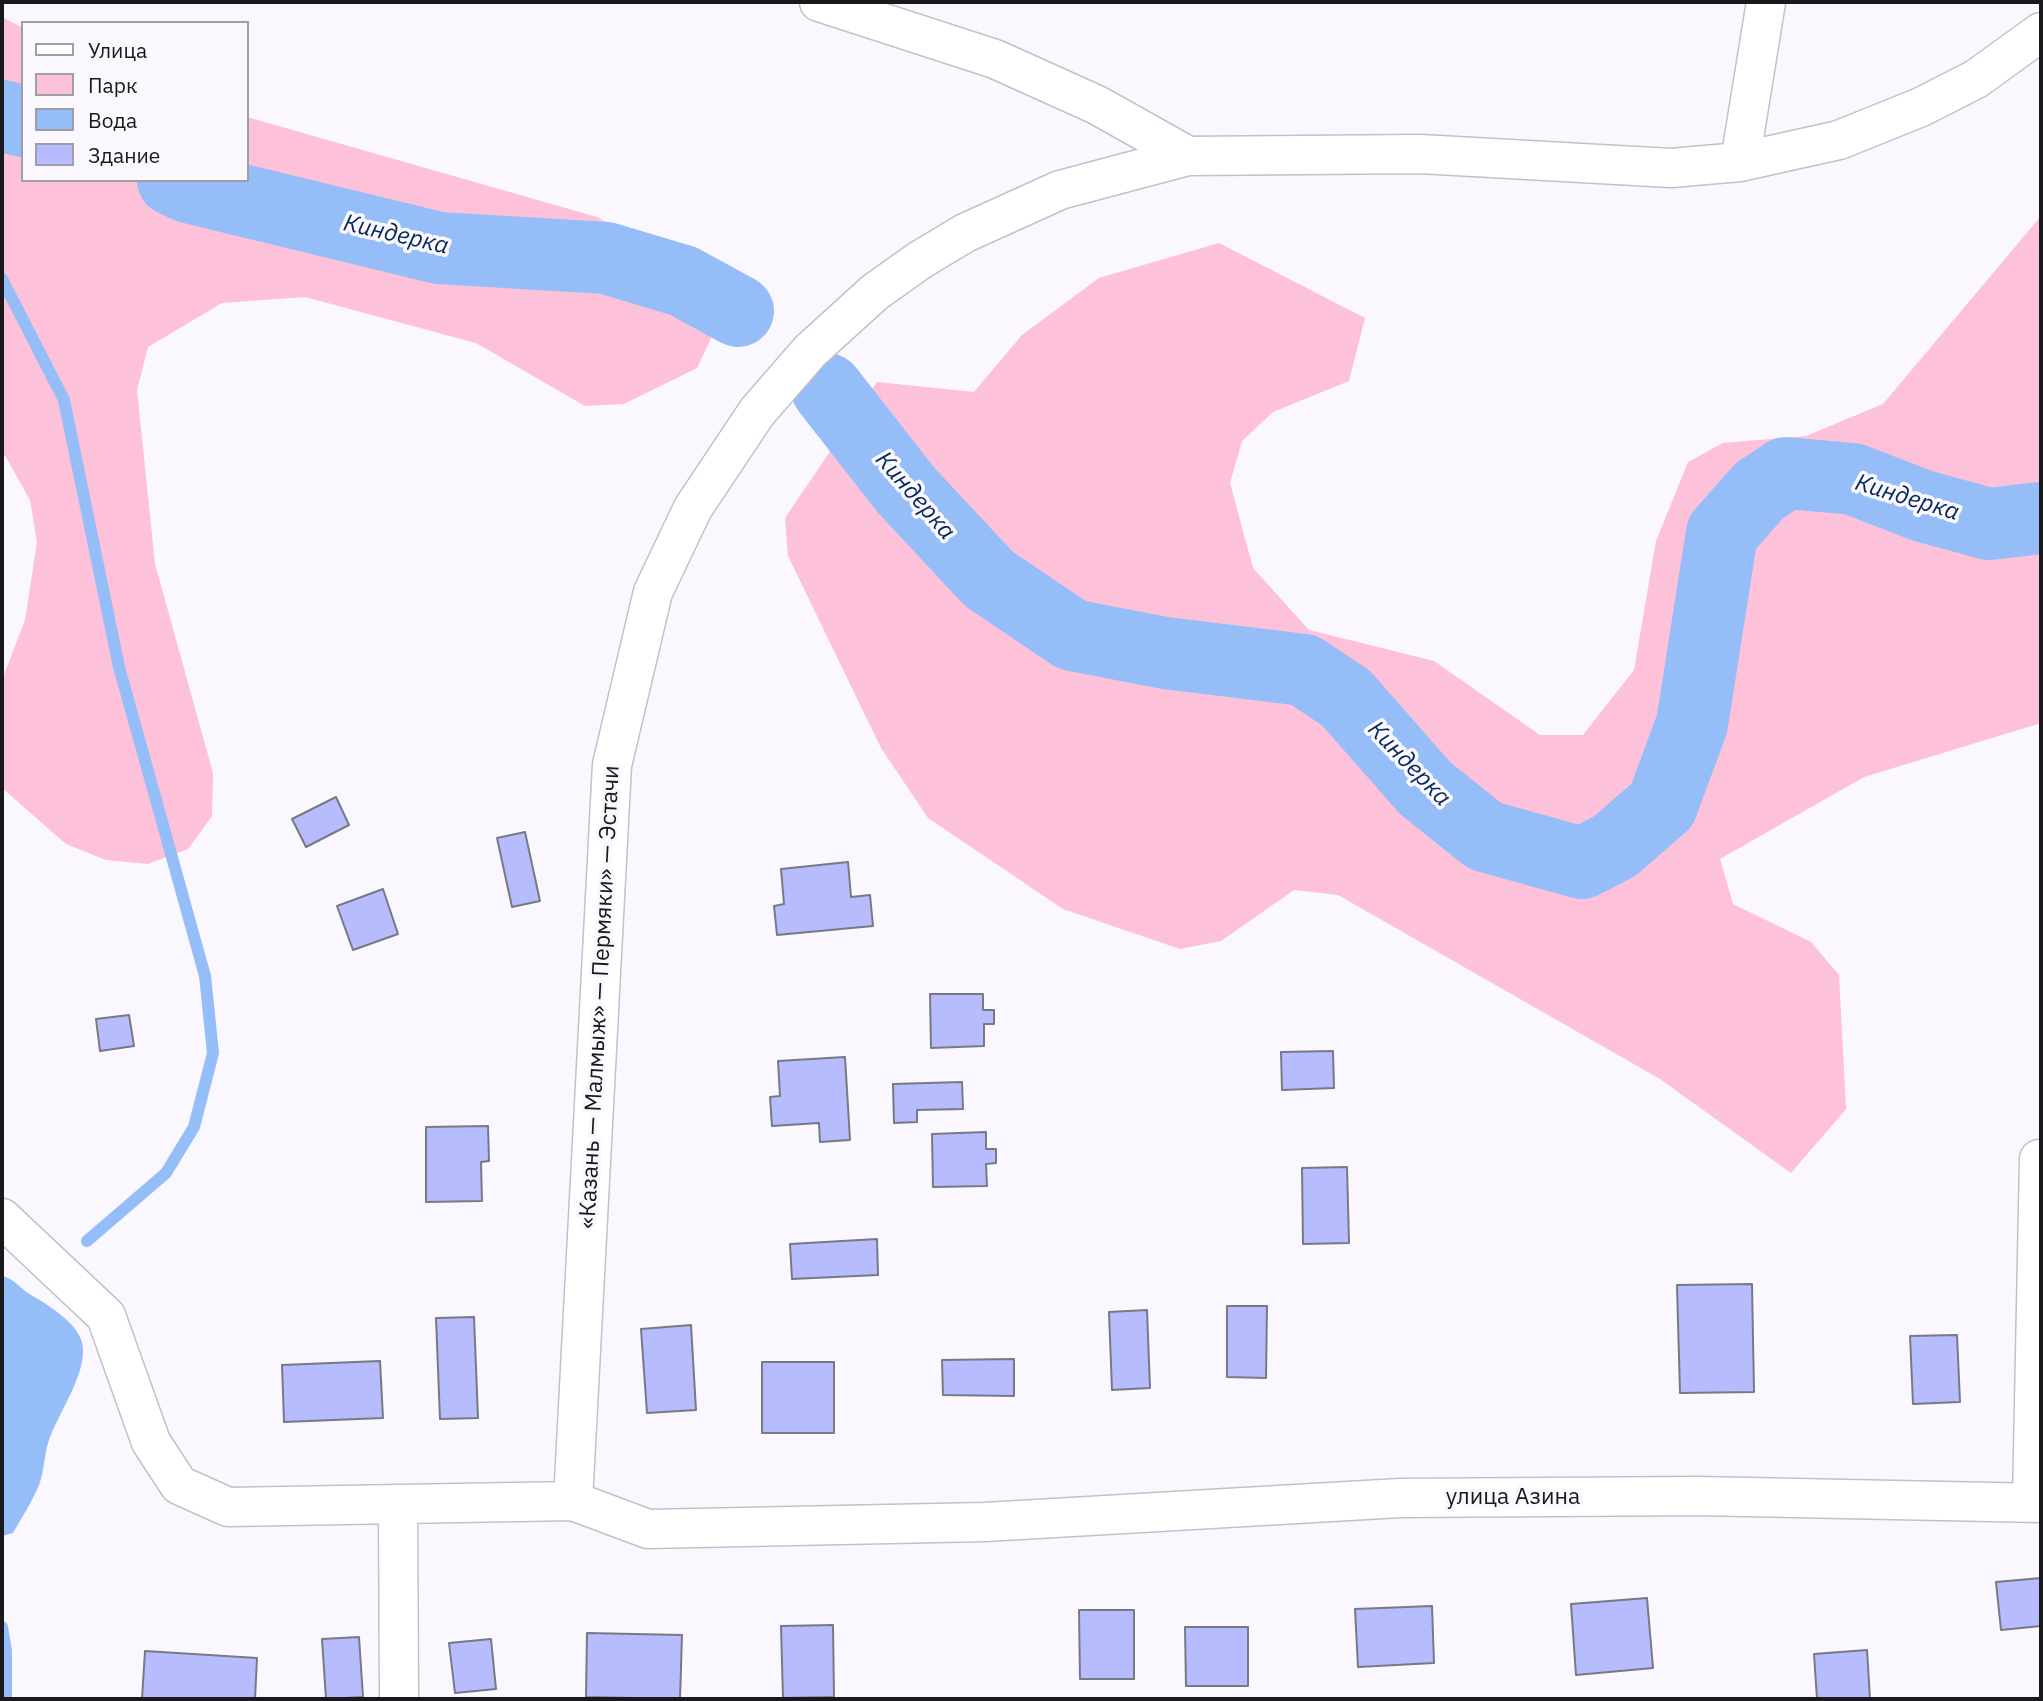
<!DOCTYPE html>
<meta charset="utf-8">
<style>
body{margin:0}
#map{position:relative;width:2043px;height:1701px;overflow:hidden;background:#faf7fe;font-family:"IBM Plex Sans",sans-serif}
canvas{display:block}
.frame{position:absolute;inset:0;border:4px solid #19181c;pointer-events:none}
.legend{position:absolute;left:21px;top:21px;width:228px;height:161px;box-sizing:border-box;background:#faf7fe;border:2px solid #a09ea4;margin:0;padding:9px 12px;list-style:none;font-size:21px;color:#19181c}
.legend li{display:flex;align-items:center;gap:14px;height:35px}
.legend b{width:35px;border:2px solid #a09ea4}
</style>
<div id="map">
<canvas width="2043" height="1701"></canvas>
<div class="frame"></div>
<ul class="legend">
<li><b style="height:9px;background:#fff"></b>Улица</li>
<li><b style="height:19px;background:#fdc1da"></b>Парк</li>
<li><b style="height:19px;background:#95bef8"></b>Вода</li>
<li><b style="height:19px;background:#b7bcff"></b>Здание</li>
</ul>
</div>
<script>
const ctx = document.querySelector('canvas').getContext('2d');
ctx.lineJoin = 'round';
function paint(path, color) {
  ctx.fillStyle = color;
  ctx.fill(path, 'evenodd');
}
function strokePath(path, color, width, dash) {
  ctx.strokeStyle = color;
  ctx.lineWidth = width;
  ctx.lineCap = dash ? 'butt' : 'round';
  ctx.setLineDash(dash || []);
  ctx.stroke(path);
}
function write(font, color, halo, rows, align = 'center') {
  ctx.font = font + ' "IBM Plex Sans",sans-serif';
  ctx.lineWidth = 7;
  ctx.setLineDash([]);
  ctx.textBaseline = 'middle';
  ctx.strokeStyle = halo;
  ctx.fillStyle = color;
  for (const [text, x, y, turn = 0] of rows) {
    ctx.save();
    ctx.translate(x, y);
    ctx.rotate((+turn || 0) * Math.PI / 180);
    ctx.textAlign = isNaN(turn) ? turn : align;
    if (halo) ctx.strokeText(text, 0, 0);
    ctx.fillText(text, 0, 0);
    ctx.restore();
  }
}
paint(new Path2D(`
 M2,17L23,28V180H247V117L597,217L651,246L694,294L715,330L697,368L624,404L585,406L476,343L305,297L222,303L148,347L137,390L155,564L213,773L212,816L188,849L148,864L106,860L66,844L2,788V680L25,620L37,542L30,500L6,457L2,453Z
 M2041,216V723L1864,777L1720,859L1733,904L1811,942L1839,975L1846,1109L1791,1173L1660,1079L1338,895L1294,890L1221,941L1180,949L1063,909L928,818L881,748L788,556L785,518L877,382L974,392L1022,335L1099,278L1219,243L1365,318L1349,381L1273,412L1242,441L1230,483L1253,568L1309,630L1434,661L1540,735H1583L1634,670L1656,541L1688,462L1723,443L1806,436L1883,404Z`), '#fdc1da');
paint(new Path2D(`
 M2,1276C13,1278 19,1287 28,1293C46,1304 82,1324 83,1348C85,1377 57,1415 48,1443C44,1457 44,1472 39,1485C32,1502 22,1517 13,1533L2,1536Z`), '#95bef8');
strokePath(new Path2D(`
 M2,279L64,400L119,667L205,976L213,1053L194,1127L166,1173L87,1241
 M2,1627L6,1651V1699`), '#95bef8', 12);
strokePath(new Path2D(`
 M2,116L23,121
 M173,180L188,187L439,248L606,258L683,281L738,311
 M827,389L906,490L989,579L1072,635L1165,653L1304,670L1346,698L1425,788L1485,836L1582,863L1615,846L1662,805L1692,724L1722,533L1759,491L1786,473L1853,479L1923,506L1989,524L2041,518`), '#95bef8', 72);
const building = new Path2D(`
 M336,797L349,825L306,847L292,819Z
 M525,832L540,901L512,907L497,838Z
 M848,862L851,897L870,895L873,926L777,935L774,906L784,904L781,869Z
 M383,889L398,934L353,950L337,906Z
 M930,994H983V1010H994V1024H984V1046L931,1048Z
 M129,1015L134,1046L100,1051L96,1019Z
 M1333,1051L1334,1088L1282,1090L1281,1052Z
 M845,1057L850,1140L820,1142L819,1123L772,1126L770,1097L780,1096L778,1061Z
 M962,1082L963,1109L917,1110V1122L894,1123L893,1084Z
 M488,1126L489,1161L481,1162L482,1201L426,1202V1127Z
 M986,1132V1149H996V1163L986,1164L987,1186L933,1187L932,1134Z
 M1347,1167L1349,1243L1303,1244L1302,1168Z
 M877,1239L878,1275L792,1279L790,1244Z
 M1752,1284L1754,1392L1680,1393L1677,1285Z
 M1227,1306H1267L1266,1378L1227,1377Z
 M1147,1310L1150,1388L1112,1390L1109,1312Z
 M474,1317L478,1418L440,1419L436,1318Z
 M691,1325L696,1410L647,1413L641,1329Z
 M1957,1335L1960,1402L1913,1404L1910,1336Z
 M1014,1359V1396L943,1395L942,1360Z
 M380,1361L383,1418L284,1422L282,1365Z
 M762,1362H834V1433H762Z
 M2041,1578V1626L2001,1630L1996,1582Z
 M1647,1598L1653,1668L1576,1675L1571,1604Z
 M1432,1606L1434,1663L1358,1667L1355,1609Z
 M1079,1610H1134V1679H1080Z
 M833,1625L834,1697L783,1698L781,1626Z
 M1185,1627H1248V1686H1186Z
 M587,1633L682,1635L680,1699L586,1697Z
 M359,1637L363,1697L326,1699L322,1639Z
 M491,1639L496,1689L455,1693L449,1643Z
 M1867,1650L1870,1699H1817L1814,1654Z
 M145,1651L257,1658L255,1699H142Z`);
paint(building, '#b7bcff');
strokePath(building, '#777983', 2);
const minor = new Path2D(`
 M819,2L995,59L1097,105L1188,156
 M1740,162L1766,2
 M2,1218L106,1316L151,1442L179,1485L228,1507L573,1501L648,1529L985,1522L1400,1498L1698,1496L2041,1503
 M573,1501L612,765L653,592L693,508L757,412L810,351L875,292L920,260L965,233L1060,190L1188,156L1420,154L1671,168L1740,162L1839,140L1921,107L1976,79L2041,32
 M2032,1502L2039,1159
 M398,1504L399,1699`);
strokePath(minor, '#c4c0cb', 41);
strokePath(minor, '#fff', 38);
write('23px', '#19181c', '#faf7fe', [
 ["«Казань — Малмыж» — Пермяки» — Эстачи",600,997,-87],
 ["улица Азина",1513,1497]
]);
write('italic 24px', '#062955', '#faf7fe', [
 ["Киндерка",396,235,13],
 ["Киндерка",915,496,49],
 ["Киндерка",1907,498,17],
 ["Киндерка",1409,764,46]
]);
</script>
